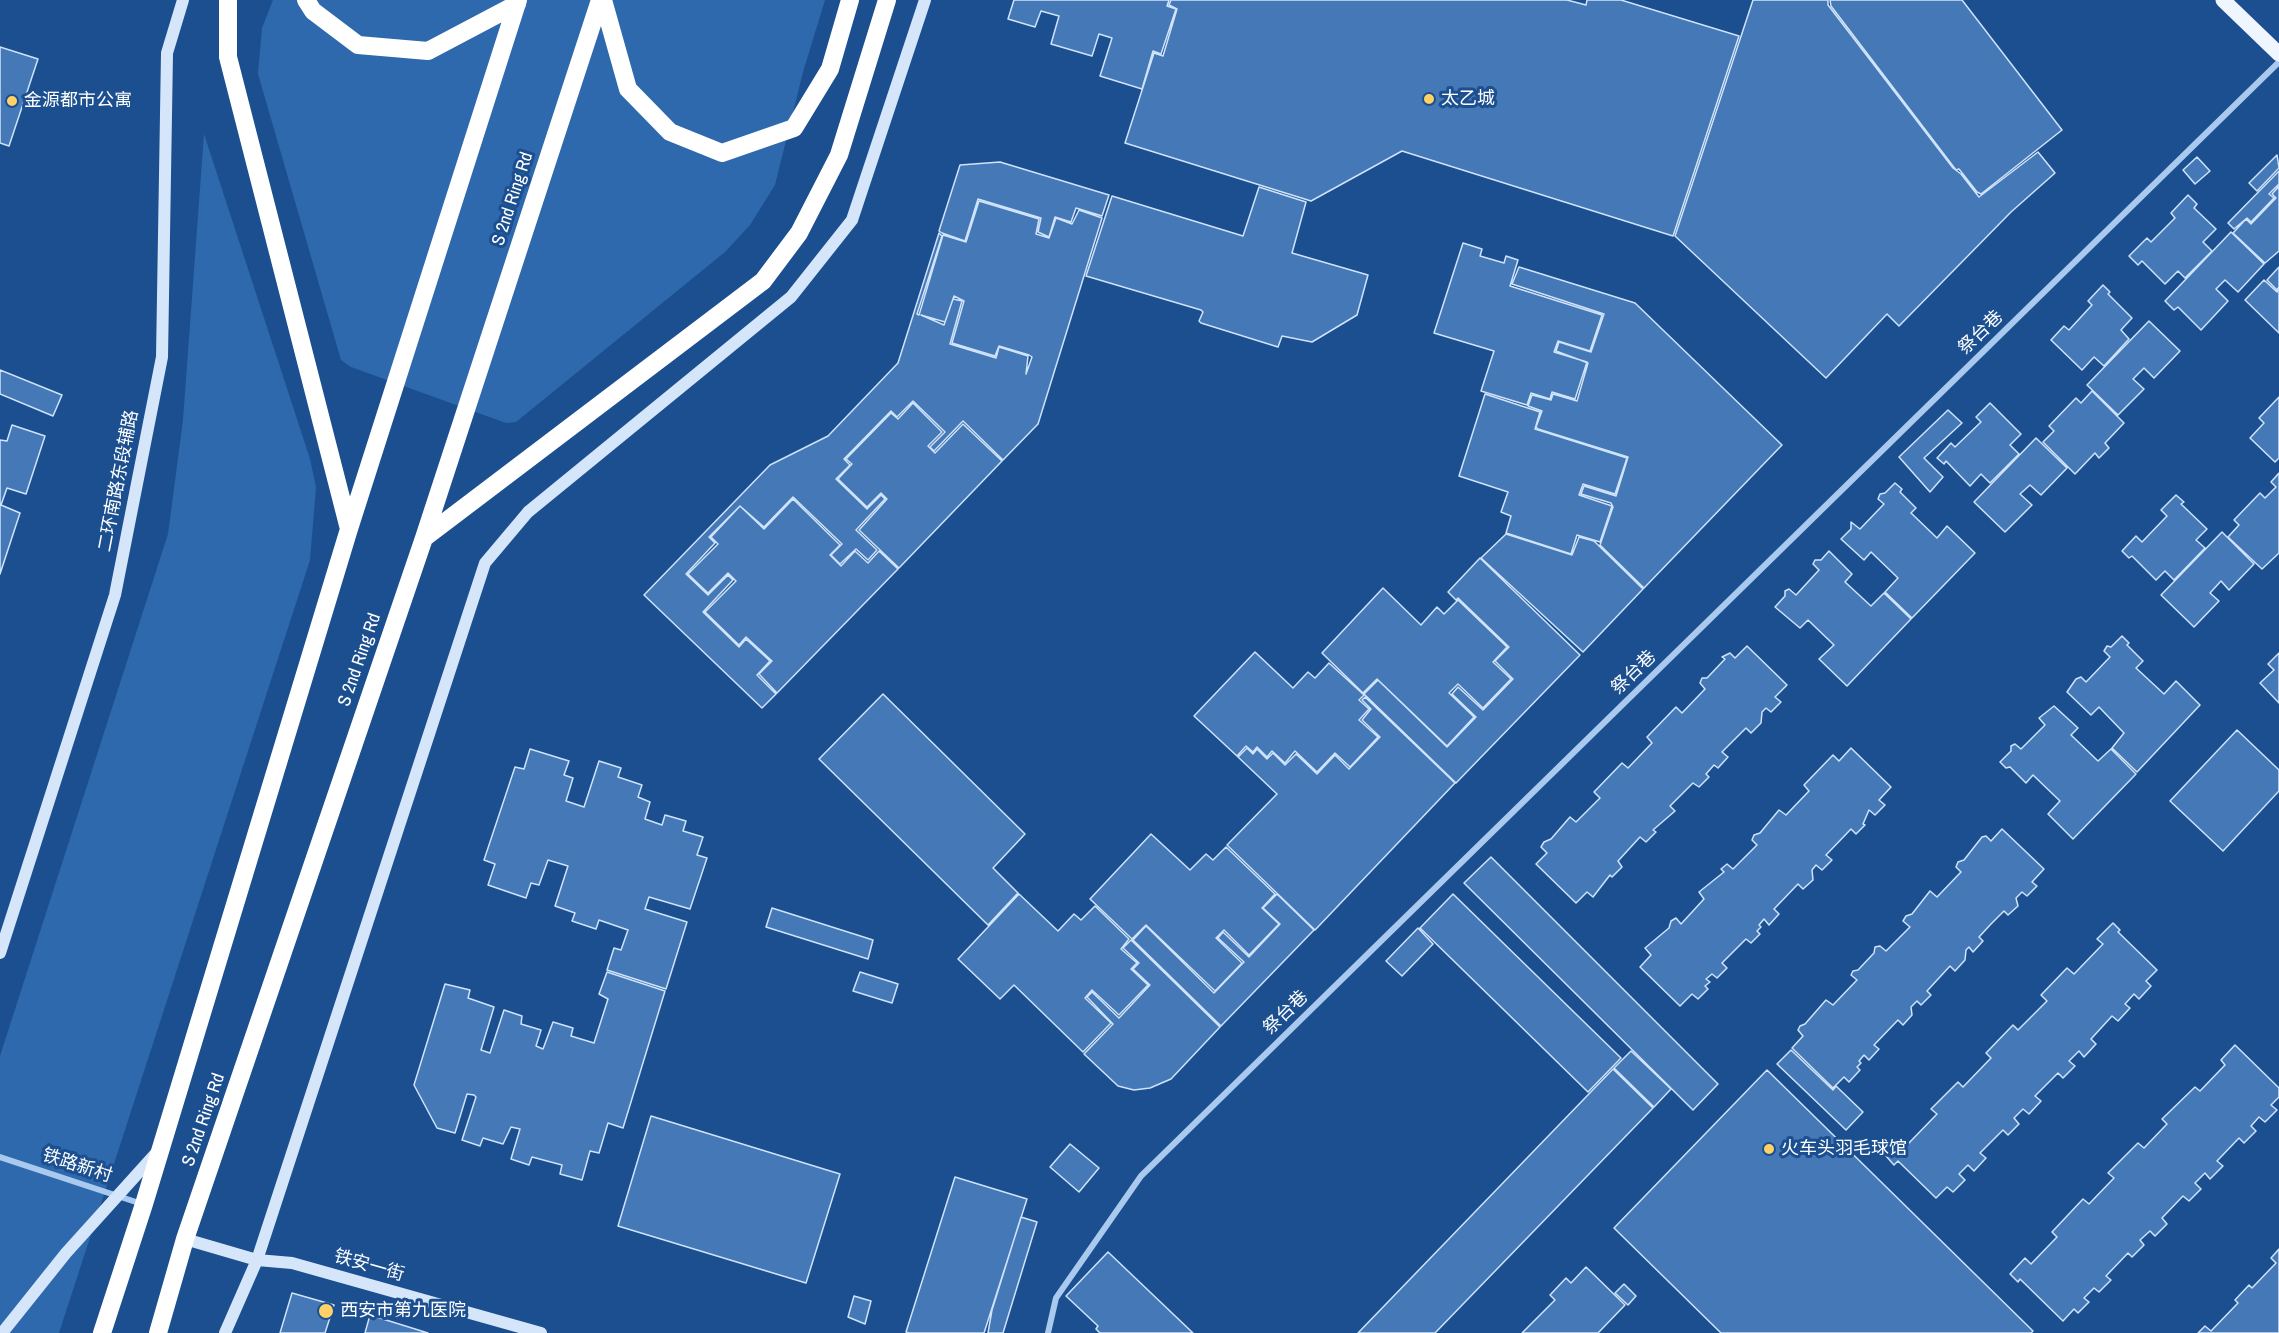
<!DOCTYPE html>
<meta charset="utf-8">
<style>
body{margin:0}
canvas{display:block;background:#1b4f8f}
</style>
<canvas width="2279" height="1333"></canvas>
<script>
const ctx = document.querySelector('canvas').getContext('2d');
ctx.lineJoin = 'round';
function paint(path, color) {
  ctx.fillStyle = color;
  ctx.fill(path, 'evenodd');
}
function strokePath(path, color, width, dash) {
  ctx.strokeStyle = color;
  ctx.lineWidth = width;
  ctx.lineCap = dash ? 'butt' : 'round';
  ctx.setLineDash(dash || []);
  ctx.stroke(path);
}
function write(font, color, halo, rows, align = 'center') {
  ctx.font = font + ' "Archivo Narrow","Noto Sans SC",sans-serif';
  ctx.lineWidth = 6;
  ctx.setLineDash([]);
  ctx.textBaseline = 'middle';
  ctx.strokeStyle = halo;
  ctx.fillStyle = color;
  for (const [text, x, y, turn = 0] of rows) {
    ctx.save();
    ctx.translate(x, y);
    ctx.rotate((+turn || 0) * Math.PI / 180);
    ctx.textAlign = isNaN(turn) ? turn : align;
    if (halo) ctx.strokeText(text, 0, 0);
    ctx.fillText(text, 0, 0);
    ctx.restore();
  }
}
paint(new Path2D(`
 M273,0H825L803,72L775,185L750,225L725,252L516,422L506,423L351,367L341,360L258,74L262,28Z
 M204,134L310,459L316,487L310,560L59,1333H0V1056L168,534L183,420Z`), '#2e69ad');
const building = new Path2D(`
 M1014,0H1169L1167,6L1176,9L1161,54L1153,51L1142,89L1100,76L1112,38L1099,34L1092,56L1051,44L1059,16L1041,11L1035,27L1008,19Z
 M1171,0H1567L1586,5L1587,0H1621L1739,36L1673,236L1402,151L1311,201L1125,143L1154,53L1163,56L1177,9L1169,5Z
 M1753,0H1828V5L1953,168L1961,174L1979,197L2038,152L2055,173L2011,212L1899,326L1887,314L1826,378L1675,236Z
 M1830,0H1962L2062,130L1981,194L1977,192L1959,169L1956,170L1831,6Z
 M0,47L38,59L9,146L0,143Z
 M2277,155L2279,168L2257,191L2249,183Z
 M2197,157L2210,171L2195,184L2183,170Z
 M1000,162L1109,195L1102,216L1076,208L1071,222L1055,217L1049,237L1038,232L1041,218L978,199L965,241L942,233L939,231L960,165Z
 M2279,171V184L2269,194L2274,198L2251,222L2247,218L2234,229L2228,223Z
 M2279,186V251L2265,263L2233,233L2246,219L2251,224L2276,198L2272,194Z
 M1259,187L1306,202L1292,253L1368,275L1357,315L1312,342L1282,336L1278,347L1201,323L1199,321L1203,312L1201,310L1086,276L1112,196L1243,236Z
 M2188,195L2197,204L2194,208L2216,229L2203,242L2212,251L2185,278L2178,271L2165,284L2142,261L2138,265L2129,256L2147,238L2151,242L2175,218L2171,213Z
 M979,201L1039,219L1036,234L1049,238L1056,218L1072,224L1079,210L1102,218L1038,424L1003,460L963,421L934,451L930,447L945,432L913,401L897,417L891,411L844,459L850,465L836,479L867,509L881,495L885,499L856,530L877,550L868,560L856,549L840,564L831,555L842,544L793,497L764,527L740,506L709,537L715,543L686,574L708,595L728,575L733,580L703,612L739,647L746,639L770,661L757,675L776,694L762,708L644,595L770,465L828,436L898,363L939,233L942,236L917,314L919,315L943,235L966,242ZM954,296L964,301L952,343L995,356L999,346L1029,355L1032,357L1026,374L1028,356L999,347L996,358L950,344L962,301L953,299L944,325L921,315L945,322Z
 M2231,232L2264,264L2238,292L2225,280L2216,289L2228,301L2201,330L2178,307L2174,310L2165,301Z
 M1463,243L1482,249L1480,256L1504,263L1506,256L1518,260L1510,286L1602,315L1590,351L1558,341L1554,352L1587,362L1575,399L1552,392L1550,399L1531,393L1527,405L1481,391L1494,351L1434,333Z
 M1519,267L1635,303L1782,445L1644,588L1600,545L1613,507L1611,503L1581,494L1584,486L1616,496L1628,457L1538,429L1536,427L1542,411L1528,406L1532,395L1551,400L1553,394L1577,401L1588,363L1556,351L1559,342L1591,352L1604,314L1512,284Z
 M2279,267V287L2277,290L2267,280Z
 M2264,280L2277,292L2279,289V333L2245,300Z
 M2103,285L2110,292L2108,294L2132,318L2121,330L2129,339L2104,366L2094,357L2082,370L2051,340L2064,326L2069,330L2092,305L2088,301Z
 M2149,321L2180,351L2154,378L2144,368L2133,379L2144,389L2118,415L2087,385Z
 M0,370L62,395L53,416L0,394Z
 M2092,391L2124,423L2105,443L2109,448L2099,458L2095,453L2075,474L2043,442L2054,431L2049,426L2076,398L2081,403Z
 M1485,394L1540,412L1535,429L1627,458L1615,494L1583,484L1579,495L1612,506L1600,542L1577,535L1571,554L1506,533L1511,516L1501,512L1508,492L1459,476Z
 M2279,397V458L2275,462L2250,438L2264,423L2259,418Z
 M913,403L942,432L928,446L935,453L963,424L1002,461L899,568L859,530L887,499L881,493L867,507L838,479L852,464L846,459L891,413L898,419Z
 M1990,403L2021,434L2010,445L2019,454L1990,483L1981,474L1970,486L1946,461L1944,464L1937,458L1951,443L1955,447L1981,422L1976,417Z
 M1948,410L1962,423L1924,458L1943,477L1930,492L1899,457Z
 M12,425L45,436L26,494L7,488L1,505L20,513L0,574V440L7,441Z
 M2036,438L2067,468L2041,495L2030,485L2020,494L2032,505L2005,532L1974,502Z
 M2279,473V553L2262,569L2228,537L2239,525L2234,520L2260,493L2265,498L2276,487L2271,482Z
 M1895,483L1902,489L1900,492L1916,508L1911,513L1937,538L1947,526L1975,553L1912,618L1885,592L1898,578L1871,552L1864,560L1841,539L1851,529V522L1860,529L1884,504L1878,499L1880,494L1885,493Z
 M2176,495L2184,502L2181,504L2207,529L2196,540L2205,548L2174,580L2165,571L2156,580L2132,556L2129,558L2122,551L2136,536L2142,542L2167,516L2161,510Z
 M793,499L840,545L830,555L841,566L855,551L868,563L879,551L898,569L777,693L759,674L772,661L746,637L739,645L705,612L736,581L728,573L708,593L688,574L718,544L711,537L740,506L764,529Z
 M2222,532L2254,564L2229,590L2221,581L2210,593L2219,601L2194,627L2161,595Z
 M1506,534L1572,555L1579,537L1594,541L1643,589L1583,652L1481,558Z
 M1829,551L1852,574L1845,582L1871,606L1884,593L1911,619L1847,686L1819,659L1834,645L1808,620L1800,628L1775,607L1785,596V591L1789,589L1796,595L1819,570L1813,564L1815,560H1821Z
 M1480,558L1580,655L1456,783L1364,694L1378,680L1447,747L1476,717L1452,694L1458,687L1483,710L1513,679L1495,661L1509,647L1458,598L1456,600L1448,592Z
 M1383,588L1421,625L1437,607L1444,614L1458,600L1507,647L1493,662L1511,679L1483,708L1458,684L1449,693L1474,717L1447,746L1377,679L1363,693L1322,653Z
 M2122,636L2129,643L2127,645L2143,661L2136,668L2164,694L2176,681L2200,705L2137,772L2112,748L2124,733L2099,707L2091,715L2067,692L2076,679L2081,677L2086,682L2110,657L2104,651L2107,646L2111,647Z
 M1747,646L1787,685L1775,697L1781,702L1771,712L1766,708L1762,712L1761,723L1751,733L1746,728L1722,752L1728,757L1718,768L1714,765L1706,774L1709,777L1699,787L1693,783L1670,806L1675,811L1653,830L1656,832L1646,842L1640,837L1618,861L1622,867L1612,877L1610,875L1593,897L1587,892L1576,903L1536,864L1547,853L1541,847L1544,842L1551,839L1570,817L1576,822L1600,798L1594,792L1622,763L1628,768L1652,743L1647,737L1676,707L1682,713L1705,689L1700,683L1702,678H1707L1725,659L1722,657L1730,653L1735,658Z
 M1255,652L1293,688L1308,672L1315,678L1329,663L1364,695L1359,700L1369,709L1359,720L1378,737L1350,767L1335,753L1317,772L1295,751L1285,763L1272,751L1267,757L1257,747L1253,752L1246,746L1237,756L1194,716Z
 M2279,653V703L2260,683L2274,670L2268,664Z
 M883,694L1025,834L993,868L1018,893L988,925L819,759Z
 M1365,697L1455,783L1315,930L1227,845L1277,794L1238,757L1247,748L1253,754L1257,749L1267,759L1273,753L1285,765L1296,754L1317,774L1335,755L1349,769L1380,737L1362,720L1371,709L1362,700Z
 M2054,706L2078,728L2071,735L2098,761L2111,749L2136,774L2073,839L2048,814L2060,801L2033,775L2026,783L2010,767L2006,768L2000,762L2011,751V746L2015,744L2021,749L2045,725L2039,718Z
 M2237,730L2279,770V791L2223,851L2170,801Z
 M1851,748L1891,787L1879,800L1885,805L1875,815L1869,810L1863,824L1865,825L1856,834L1851,829L1826,855L1832,860L1822,870L1816,865L1812,870L1813,880L1803,889L1798,884L1774,909L1779,914L1769,925L1764,919L1759,925L1761,927L1757,931L1760,934L1751,943L1746,939L1722,963L1727,968L1717,978L1712,974L1706,979L1710,982L1705,986L1708,989L1698,999L1692,994L1680,1006L1640,967L1651,955L1645,948L1669,928L1671,921L1676,918L1681,924L1704,899L1699,892L1724,872L1721,869L1727,864L1733,869L1757,845L1752,840L1754,835L1760,833L1779,810L1786,815L1809,791L1804,785L1833,755L1839,761Z
 M530,749L569,761L564,775L573,778L566,801L584,807L599,761L621,768L618,777L642,785L638,797L650,802L645,819L662,825L665,815L686,821L683,831L703,837L697,855L707,858L690,909L649,897L645,909L687,922L666,989L607,970L614,948L621,950L628,930L599,920L596,929L572,921L575,913L555,906L568,866L548,860L539,885L531,883L526,898L488,885L495,864L484,860L515,767L524,769Z
 M2002,829L2044,869L2032,882L2037,886L2027,896L2022,892L2016,898L2018,906L2008,915L2004,911L1991,924L1979,937L1983,941L1973,952L1969,947L1966,950L1965,960L1955,971L1950,966L1927,991L1931,995L1921,1005L1917,1001L1911,1007L1912,1015L1903,1025L1898,1020L1874,1045L1879,1049L1869,1060L1864,1055L1859,1061L1861,1063L1857,1067L1860,1070L1849,1082L1844,1077L1833,1088L1792,1048L1803,1036L1798,1030L1800,1026L1805,1024L1826,1000L1833,1005L1857,980L1851,975L1853,971L1858,970L1874,953L1875,947L1880,946L1886,951L1910,927L1903,921L1906,916L1912,914L1930,891L1937,897L1961,872L1956,867L1958,862L1964,860L1982,837L1986,836L1991,841Z
 M1151,834L1190,870L1206,854L1213,860L1226,847L1275,894L1262,908L1279,924L1249,955L1224,930L1216,938L1242,963L1215,991L1146,925L1132,939L1090,899Z
 M1491,857L1718,1084L1693,1110L1464,883Z
 M1019,894L1058,931L1074,914L1081,920L1095,906L1129,939L1121,949L1137,963L1131,969L1148,985L1119,1015L1092,990L1085,998L1111,1023L1083,1052L1014,985L1000,999L958,959Z
 M1277,894L1314,930L1221,1026L1133,940L1146,926L1214,993L1244,962L1218,938L1223,932L1249,957L1280,924L1263,908Z
 M1453,894L1621,1058L1588,1092L1420,928Z
 M772,908L873,940L868,959L766,927Z
 M2113,923L2120,930L2118,932L2157,970L2146,981L2151,986L2139,999L2134,994L2125,1004L2130,1008L2118,1021L2112,1016L2091,1039L2096,1044L2084,1057L2079,1051L2069,1061L2075,1066L2063,1078L2058,1073L2035,1096L2041,1101L2029,1114L2023,1109L2014,1118L2019,1124L2008,1135L2003,1130L1980,1153L1986,1158L1974,1171L1968,1165L1959,1174L1965,1180L1953,1192L1947,1187L1936,1198L1898,1161L1894,1165L1886,1156L1902,1140L1907,1145L1937,1114L1931,1109L1958,1082L1963,1087L1991,1058L1986,1053L2013,1025L2018,1030L2047,1001L2041,995L2067,968L2074,974L2103,944L2097,939Z
 M1418,928L1433,944L1402,976L1386,961Z
 M1131,940L1220,1027L1171,1079L1150,1088L1134,1090L1118,1086L1084,1054L1113,1024L1087,997L1092,992L1119,1018L1150,985L1133,969L1139,963L1123,948Z
 M607,972L665,991L623,1128L608,1123L599,1153L590,1151L582,1180L560,1174L562,1165L532,1157L529,1165L511,1159L520,1129L511,1127L503,1144L483,1138L480,1146L462,1140L476,1097L474,1095L467,1094L455,1133L437,1128L414,1085L445,984L470,990L468,998L494,1007L481,1050L490,1053L504,1010L522,1016L521,1024L541,1030L536,1046L543,1049L553,1022L573,1028L571,1036L594,1043L608,999L599,994Z
 M860,972L898,984L892,1003L853,991Z
 M2235,1045L2279,1088V1097L2271,1105L2277,1110L2265,1122L2259,1117L2251,1126L2256,1131L2244,1143L2239,1138L2217,1161L2223,1166L2210,1179L2205,1173L2195,1183L2201,1189L2189,1201L2183,1196L2162,1218L2167,1224L2155,1236L2150,1231L2140,1240L2144,1245L2132,1257L2128,1253L2106,1276L2111,1280L2099,1292L2094,1288L2084,1298L2089,1302L2078,1313L2074,1309L2063,1321L2020,1279L2018,1282L2010,1274L2025,1258L2031,1264L2057,1237L2052,1232L2083,1199L2089,1204L2114,1178L2108,1173L2138,1143L2144,1148L2167,1124L2162,1119L2195,1087L2200,1091L2225,1065L2221,1060Z
 M1791,1050L1833,1090L1836,1086L1863,1112L1846,1130L1777,1064Z
 M1631,1051L1671,1089L1654,1107L1614,1068Z
 M1613,1069L1653,1108L1435,1333H1358Z
 M1767,1070L2033,1331L2031,1333H1721L1614,1228Z
 M651,1116L840,1174L806,1283L618,1226Z
 M1070,1144L1099,1168L1079,1192L1050,1167Z
 M955,1177L1027,1199L984,1333H909L906,1332Z
 M1021,1217L1037,1222L1003,1333H988L992,1310Z
 M2279,1249V1333H2198L2205,1326L2211,1331L2238,1303L2235,1300L2249,1285L2252,1288L2276,1263L2271,1258Z
 M1108,1252L1193,1333H1100L1096,1329L1098,1326L1066,1296Z
 M1586,1267L1625,1305L1598,1333H1522L1555,1300L1550,1295L1566,1278L1571,1283Z
 M1624,1284L1636,1296L1628,1305L1615,1293Z
 M292,1293L334,1305L325,1333H280Z
 M854,1296L871,1301L865,1324L848,1317Z
 M370,1315L428,1333H365Z`);
paint(building, '#4478b7');
strokePath(building, '#cfe3fa', 1.5);
strokePath(new Path2D(`
 M0,1157L142,1204
 M1048,1333L1056,1298L1141,1176L2279,62`), '#a9c9ee', 6);
strokePath(new Path2D(`
 M0,953L115,595L162,357L167,53L183,0
 M185,1239L257,1260L292,1263L541,1333
 M2,1333L66,1253L158,1151
 M225,1333L257,1260L485,563L528,512L791,297L852,220L925,0`), '#d6e6fa', 12);
strokePath(new Path2D(`
 M2223,0L2279,54`), '#f0f6ff', 15);
strokePath(new Path2D(`
 M228,0V57L349,529
 M306,0L313,11L358,45L428,51L517,4
 M603,0L628,89L670,132L722,153L794,128L830,69L850,0
 M424,538L763,281L799,233L839,155L887,0
 M102,1333L144,1204L349,529L518,0
 M158,1333L185,1239L424,538L600,0`), '#fff', 18);
for (const [x, y, r, color] of [
 [1429,99,6,"#ffd166"],
 [12,101,6,"#ffd166"],
 [1769,1149,6,"#ffd166"],
 [326,1311,8,"#ffd166"]
]) {
  const dot = new Path2D();
  dot.arc(x, y, r, 0, 2 * Math.PI);
  ctx.fillStyle = color;
  ctx.fill(dot);
  strokePath(dot, '#1b4f8f', 2);
}
write('18px', '#fff', '#1b4f8f', [
 ["太乙城",1441,99],
 ["金源都市公寓",24,101],
 ["火车头羽毛球馆",1781,1149],
 ["西安市第九医院",340,1311]
], 'left');
write('18px', '#fff', '#1b4f8f', [
 ["S 2nd Ring Rd",513,199,-72],
 ["祭台巷",1981,333,-44],
 ["二环南路东段辅路",119,481,-79],
 ["S 2nd Ring Rd",360,660,-71],
 ["祭台巷",1634,673,-44],
 ["祭台巷",1286,1013,-44],
 ["S 2nd Ring Rd",204,1120,-71],
 ["铁路新村",77,1166,18],
 ["铁安一街",369,1266,16]
]);
</script>
